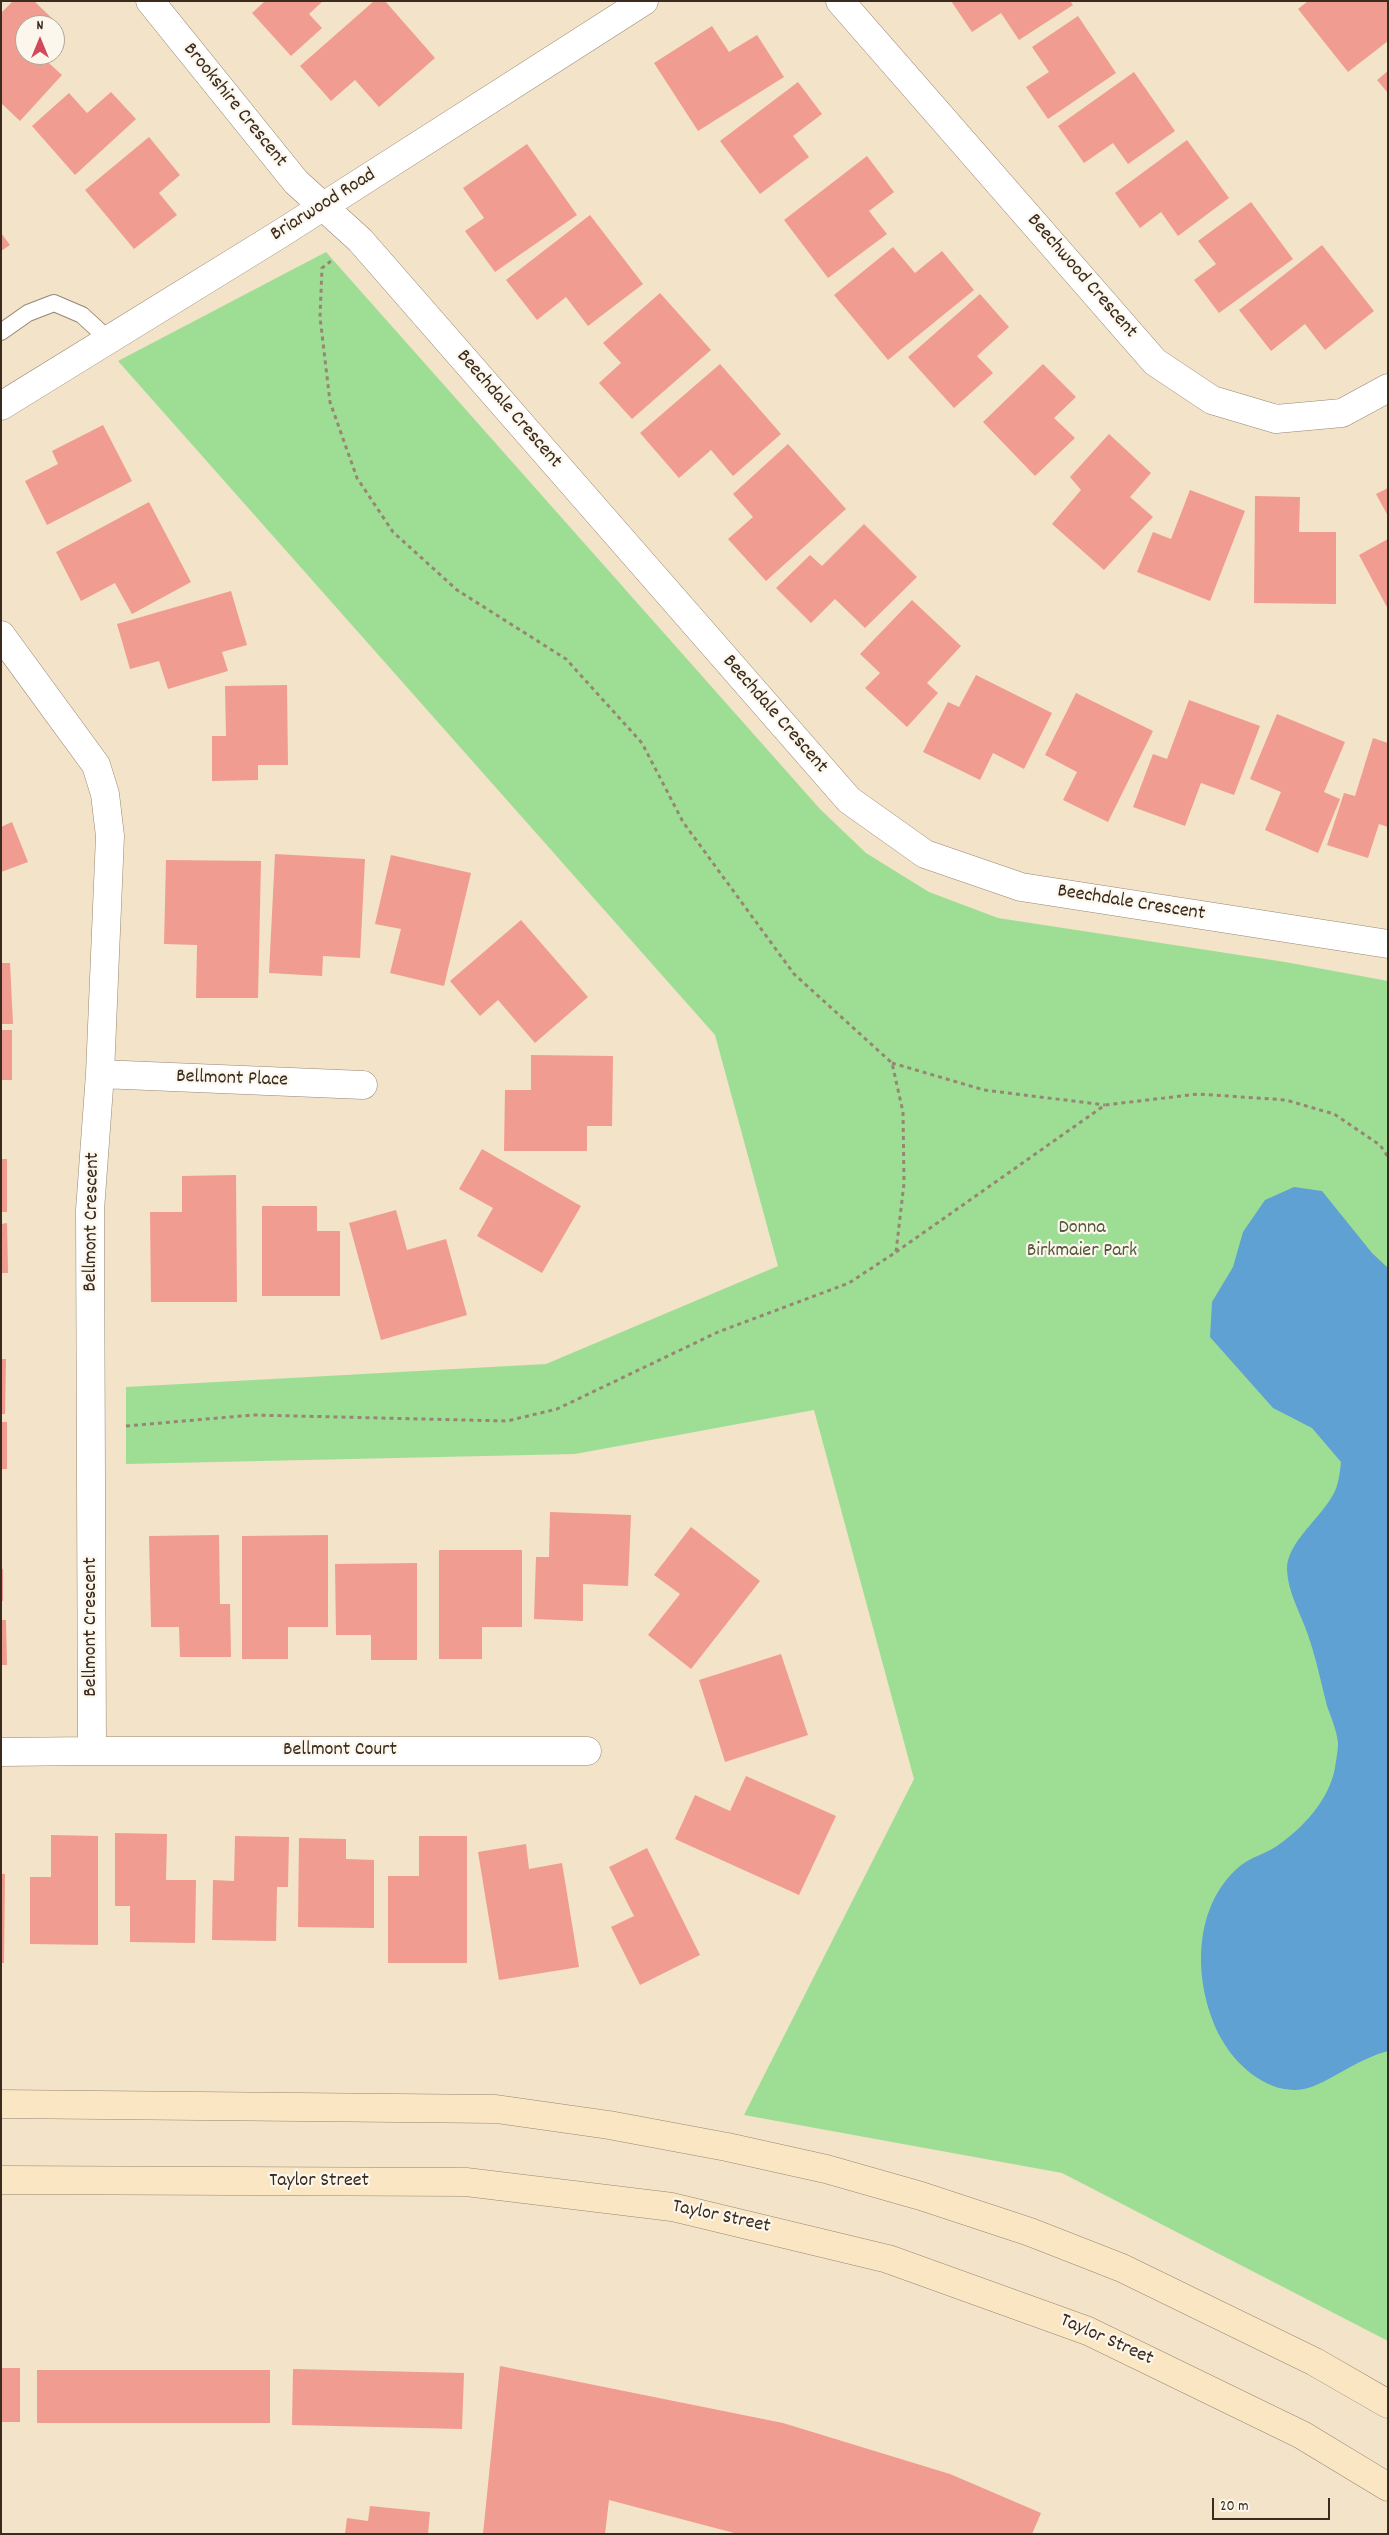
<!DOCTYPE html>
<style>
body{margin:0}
#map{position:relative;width:1389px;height:2535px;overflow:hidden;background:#f3e3c8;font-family:Dekko,sans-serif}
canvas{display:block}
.frame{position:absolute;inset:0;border:2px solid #3b2a1e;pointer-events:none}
.north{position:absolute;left:15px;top:15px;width:50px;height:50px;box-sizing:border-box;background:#fbf7ec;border:1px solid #aea59a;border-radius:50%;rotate:0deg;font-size:14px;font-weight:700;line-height:20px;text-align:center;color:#3b2a1e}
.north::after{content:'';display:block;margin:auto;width:18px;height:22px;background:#d1495b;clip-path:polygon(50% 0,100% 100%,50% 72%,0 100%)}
.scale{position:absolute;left:1212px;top:2498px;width:118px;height:22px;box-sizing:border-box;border:2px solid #3b2a1e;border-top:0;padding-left:6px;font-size:15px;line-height:18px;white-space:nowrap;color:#3b2a1e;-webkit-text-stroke:4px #fbf7ec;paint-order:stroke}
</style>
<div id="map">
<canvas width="1389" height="2535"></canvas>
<div class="frame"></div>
<div class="north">N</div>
<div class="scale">20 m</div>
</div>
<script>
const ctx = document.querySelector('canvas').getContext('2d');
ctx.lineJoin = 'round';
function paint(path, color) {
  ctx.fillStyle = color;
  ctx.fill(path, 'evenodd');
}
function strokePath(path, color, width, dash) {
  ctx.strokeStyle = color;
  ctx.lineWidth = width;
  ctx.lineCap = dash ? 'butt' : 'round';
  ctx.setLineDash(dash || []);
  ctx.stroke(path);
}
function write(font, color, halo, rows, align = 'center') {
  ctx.font = font + ' Dekko,sans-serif';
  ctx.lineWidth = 4.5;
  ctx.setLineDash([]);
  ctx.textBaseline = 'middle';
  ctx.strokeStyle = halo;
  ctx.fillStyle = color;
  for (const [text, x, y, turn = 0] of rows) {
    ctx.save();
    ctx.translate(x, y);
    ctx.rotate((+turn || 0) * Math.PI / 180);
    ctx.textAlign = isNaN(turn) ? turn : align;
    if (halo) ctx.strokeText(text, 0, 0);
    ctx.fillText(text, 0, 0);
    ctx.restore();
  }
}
paint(new Path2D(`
 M326,252L820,809L866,853L929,892L998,918L1285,962L1388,981V2341L1062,2173L744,2115L914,1779L814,1410L575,1454L126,1464V1387L546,1364L778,1266L715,1035L118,361Z`), '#9ede94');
paint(new Path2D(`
 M1294,1187L1322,1191L1372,1253L1388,1268V2051C1361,2058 1339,2075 1314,2086C1277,2101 1239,2070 1222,2040C1193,1988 1190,1908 1240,1866C1251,1857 1265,1854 1277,1846C1303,1828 1329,1800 1335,1768C1336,1761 1338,1751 1338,1743C1337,1731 1331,1717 1327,1706C1321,1682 1316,1658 1308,1635C1301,1614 1288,1593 1287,1570C1286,1542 1323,1517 1335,1491C1339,1482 1340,1471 1341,1462L1312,1428L1273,1408L1210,1337L1212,1302L1233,1267L1243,1232L1265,1200Z`), '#5ea1d2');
paint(new Path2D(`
 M13,1H34L59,25L55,29V25H25V55H40L62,75L20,121L1,103V13Z
 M265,1H323L309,14L322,28L291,56L252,13Z
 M374,1H385L435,58L379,107L355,80L331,101L300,66Z
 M951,1H1070L1073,5L1019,40L1001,13L972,32Z
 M1308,1H1388V41L1348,72L1298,9Z
 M1078,16L1116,73L1048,119L1026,87L1049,72L1032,47Z
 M712,26L729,52L757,35L784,77L698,131L654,63Z
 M1388,71V93L1377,80Z
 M1134,72L1175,131L1128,164L1113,143L1084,163L1058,126Z
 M798,82L822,114L793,136L809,157L760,194L720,141Z
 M111,92L136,119L75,175L32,126L69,93L87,113Z
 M149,137L180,175L159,193L177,215L134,249L85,190Z
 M1187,140L1229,198L1178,236L1161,212L1140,228L1115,193Z
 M527,144L577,215L495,272L465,231L484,218L463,188Z
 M867,156L894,192L869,211L887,234L828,278L784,220Z
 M1251,202L1293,259L1219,313L1194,280L1216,264L1198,241Z
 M590,215L643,284L588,326L566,297L537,320L506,280Z
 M1,233L10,245L1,251Z
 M1322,245L1374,311L1325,350L1305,324L1271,351L1239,310Z
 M893,247L915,273L942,251L974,290L888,360L834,295Z
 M660,293L711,350L632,419L599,383L621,363L603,343Z
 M980,294L1009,327L977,356L993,373L954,408L908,357Z
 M720,364L781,434L733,476L711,450L679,478L640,433Z
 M1043,364L1076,397L1054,418L1075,438L1035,476L983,422Z
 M103,425L132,481L47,525L25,481L58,464L52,451Z
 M1109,434L1151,473L1130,497L1153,517L1104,570L1052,524L1081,490L1070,477Z
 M788,444L846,509L766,581L728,539L753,517L733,494Z
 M1388,488V516L1376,494Z
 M1190,490L1245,511L1210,601L1137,572L1153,532L1171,539Z
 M1255,496L1300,497L1299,532H1336V604L1254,603Z
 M149,502L191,582L132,614L115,583L81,601L56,552Z
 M864,524L917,577L865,628L835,599L811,623L776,588L810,555L822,566Z
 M1388,539V609L1359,555Z
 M231,591L247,645L222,652L228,671L168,689L159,661L130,669L117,624Z
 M912,600L961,646L927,683L938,693L907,727L865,688L880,673L860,654Z
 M976,675L1052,713L1024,769L993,753L980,780L923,752L948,702L959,707Z
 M287,685L288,765H258V780L212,781V736H226L225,686Z
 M1076,693L1153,731L1108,822L1063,800L1077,772L1045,755Z
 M1189,700L1260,726L1234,795L1201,783L1185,826L1133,807L1153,754L1167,759Z
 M1277,714L1345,742L1324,792L1340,799L1318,853L1265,830L1281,792L1250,779Z
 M1373,738L1388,743V827L1379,824L1368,858L1327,845L1344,793L1355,796Z
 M12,822L28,862L1,872V827Z
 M275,854L365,859L360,958L323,956L322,976L269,973Z
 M391,855L471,873L444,986L390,973L401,929L375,924Z
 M166,860L261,861L258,998H196L197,945L164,944Z
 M521,920L588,997L535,1043L498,1000L480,1016L450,981Z
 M1,963H10L13,1024H1Z
 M1,1030H12V1080H1Z
 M531,1055L613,1056L612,1126H587V1151H504L505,1090H531Z
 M482,1149L581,1206L542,1273L477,1236L493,1208L459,1189Z
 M1,1159H7V1212H1Z
 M236,1175L237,1302H151L150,1212H182V1176Z
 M262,1206H317V1231H340V1296H262Z
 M396,1210L407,1250L446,1239L467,1315L381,1340L349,1223Z
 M7,1223L8,1273H1V1224Z
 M1,1359H6L5,1414H1Z
 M1,1422H7V1469H1Z
 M550,1512L631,1515L628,1586L583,1584V1621L534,1619L536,1557H549Z
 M691,1527L760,1581L691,1669L648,1635L680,1594L654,1575Z
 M219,1535L220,1604H230L231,1657H180L179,1627H151L149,1536Z
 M328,1535V1627H288V1659H242V1536Z
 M439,1550H522V1627H482V1659H439Z
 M417,1563V1660H371V1635H336L335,1564Z
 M1,1569H3V1601H1Z
 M1,1620H6L7,1665H1Z
 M781,1654L808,1735L725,1762L699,1680Z
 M746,1776L836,1816L799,1895L675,1839L695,1795L730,1811Z
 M115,1833L167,1834L166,1880H196L195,1943L130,1942V1906H115Z
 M51,1835L98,1836V1945L30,1944V1877H51Z
 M235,1836L289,1837L288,1887H277L276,1941L212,1940L213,1880L234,1881Z
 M419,1836H467V1963H388V1876H419Z
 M299,1838L346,1839V1859L374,1860V1928L298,1927Z
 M526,1844L529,1869L562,1863L579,1967L499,1980L478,1852Z
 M647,1848L700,1955L640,1985L611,1927L634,1916L609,1867Z
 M1,1874H5L4,1963H1Z
 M500,2366L783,2423L950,2474L1041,2513L1032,2534H738L609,2500L605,2534H483Z
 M1,2368H20V2422H1Z
 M293,2369L464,2373L462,2429L292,2425Z
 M37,2370H270V2423H37Z
 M370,2506L430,2512L428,2534H345L347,2518L368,2521Z`), '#f19c90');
const service = new Path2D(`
 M1,332L28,313L54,303L82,315L108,339`);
const minor = new Path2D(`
 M150,1L296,182L360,240L849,800L925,854L1021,887L1388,944
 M840,1L1155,362L1212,400L1276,419L1342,413L1388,388
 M1,635L96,765L105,794L110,836L100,1074L90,1210L92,1751L1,1752
 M100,1074L363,1085
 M92,1751H587`);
const tertiary = new Path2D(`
 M1,406L280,234L644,1`);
const secondary = new Path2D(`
 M1,2104L496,2109L609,2125L727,2147L826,2169L921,2196L1030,2232L1122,2268L1315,2362L1388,2404
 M1,2180L466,2182L672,2207L888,2259L1088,2331L1302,2435L1388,2487`);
strokePath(service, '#978673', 18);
strokePath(minor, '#978673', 29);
strokePath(tertiary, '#978673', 29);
strokePath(secondary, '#978673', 29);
strokePath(new Path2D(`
 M892,1063L984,1090L1105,1105
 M896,1252L1105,1105L1198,1094L1286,1100L1334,1114L1380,1145L1388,1157
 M126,1426L253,1415L507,1421L557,1409L718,1332L849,1283L896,1252L904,1183L903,1112L892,1063L794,974L683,822L642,743L566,659L457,590L393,532L357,478L330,402L320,317L322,268L331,261`), '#978673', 3, [4, 4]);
strokePath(service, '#fff', 16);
strokePath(minor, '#fff', 28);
strokePath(tertiary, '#fff', 28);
strokePath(secondary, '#fbe6c4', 28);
write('20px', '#3b2a1e', '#fbf7ec', [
 ["Brookshire Crescent",234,106,51],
 ["Briarwood Road",324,206,-32],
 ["Beechwood Crescent",1081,277,49],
 ["Beechdale Crescent",508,410,49],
 ["Beechdale Crescent",774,715,49],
 ["Beechdale Crescent",1131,904,9],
 ["Bellmont Place",232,1080,2],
 ["Bellmont Crescent",93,1222,-89],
 ["Bellmont Crescent",92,1627,-90],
 ["Bellmont Court",340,1751],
 ["Taylor Street",319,2182],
 ["Taylor Street",721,2218,12],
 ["Taylor Street",1106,2341,24]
]);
write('20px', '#54573c', '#fbf7ec', [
 ["Donna",1082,1229],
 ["Birkmaier Park",1082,1252]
]);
</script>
